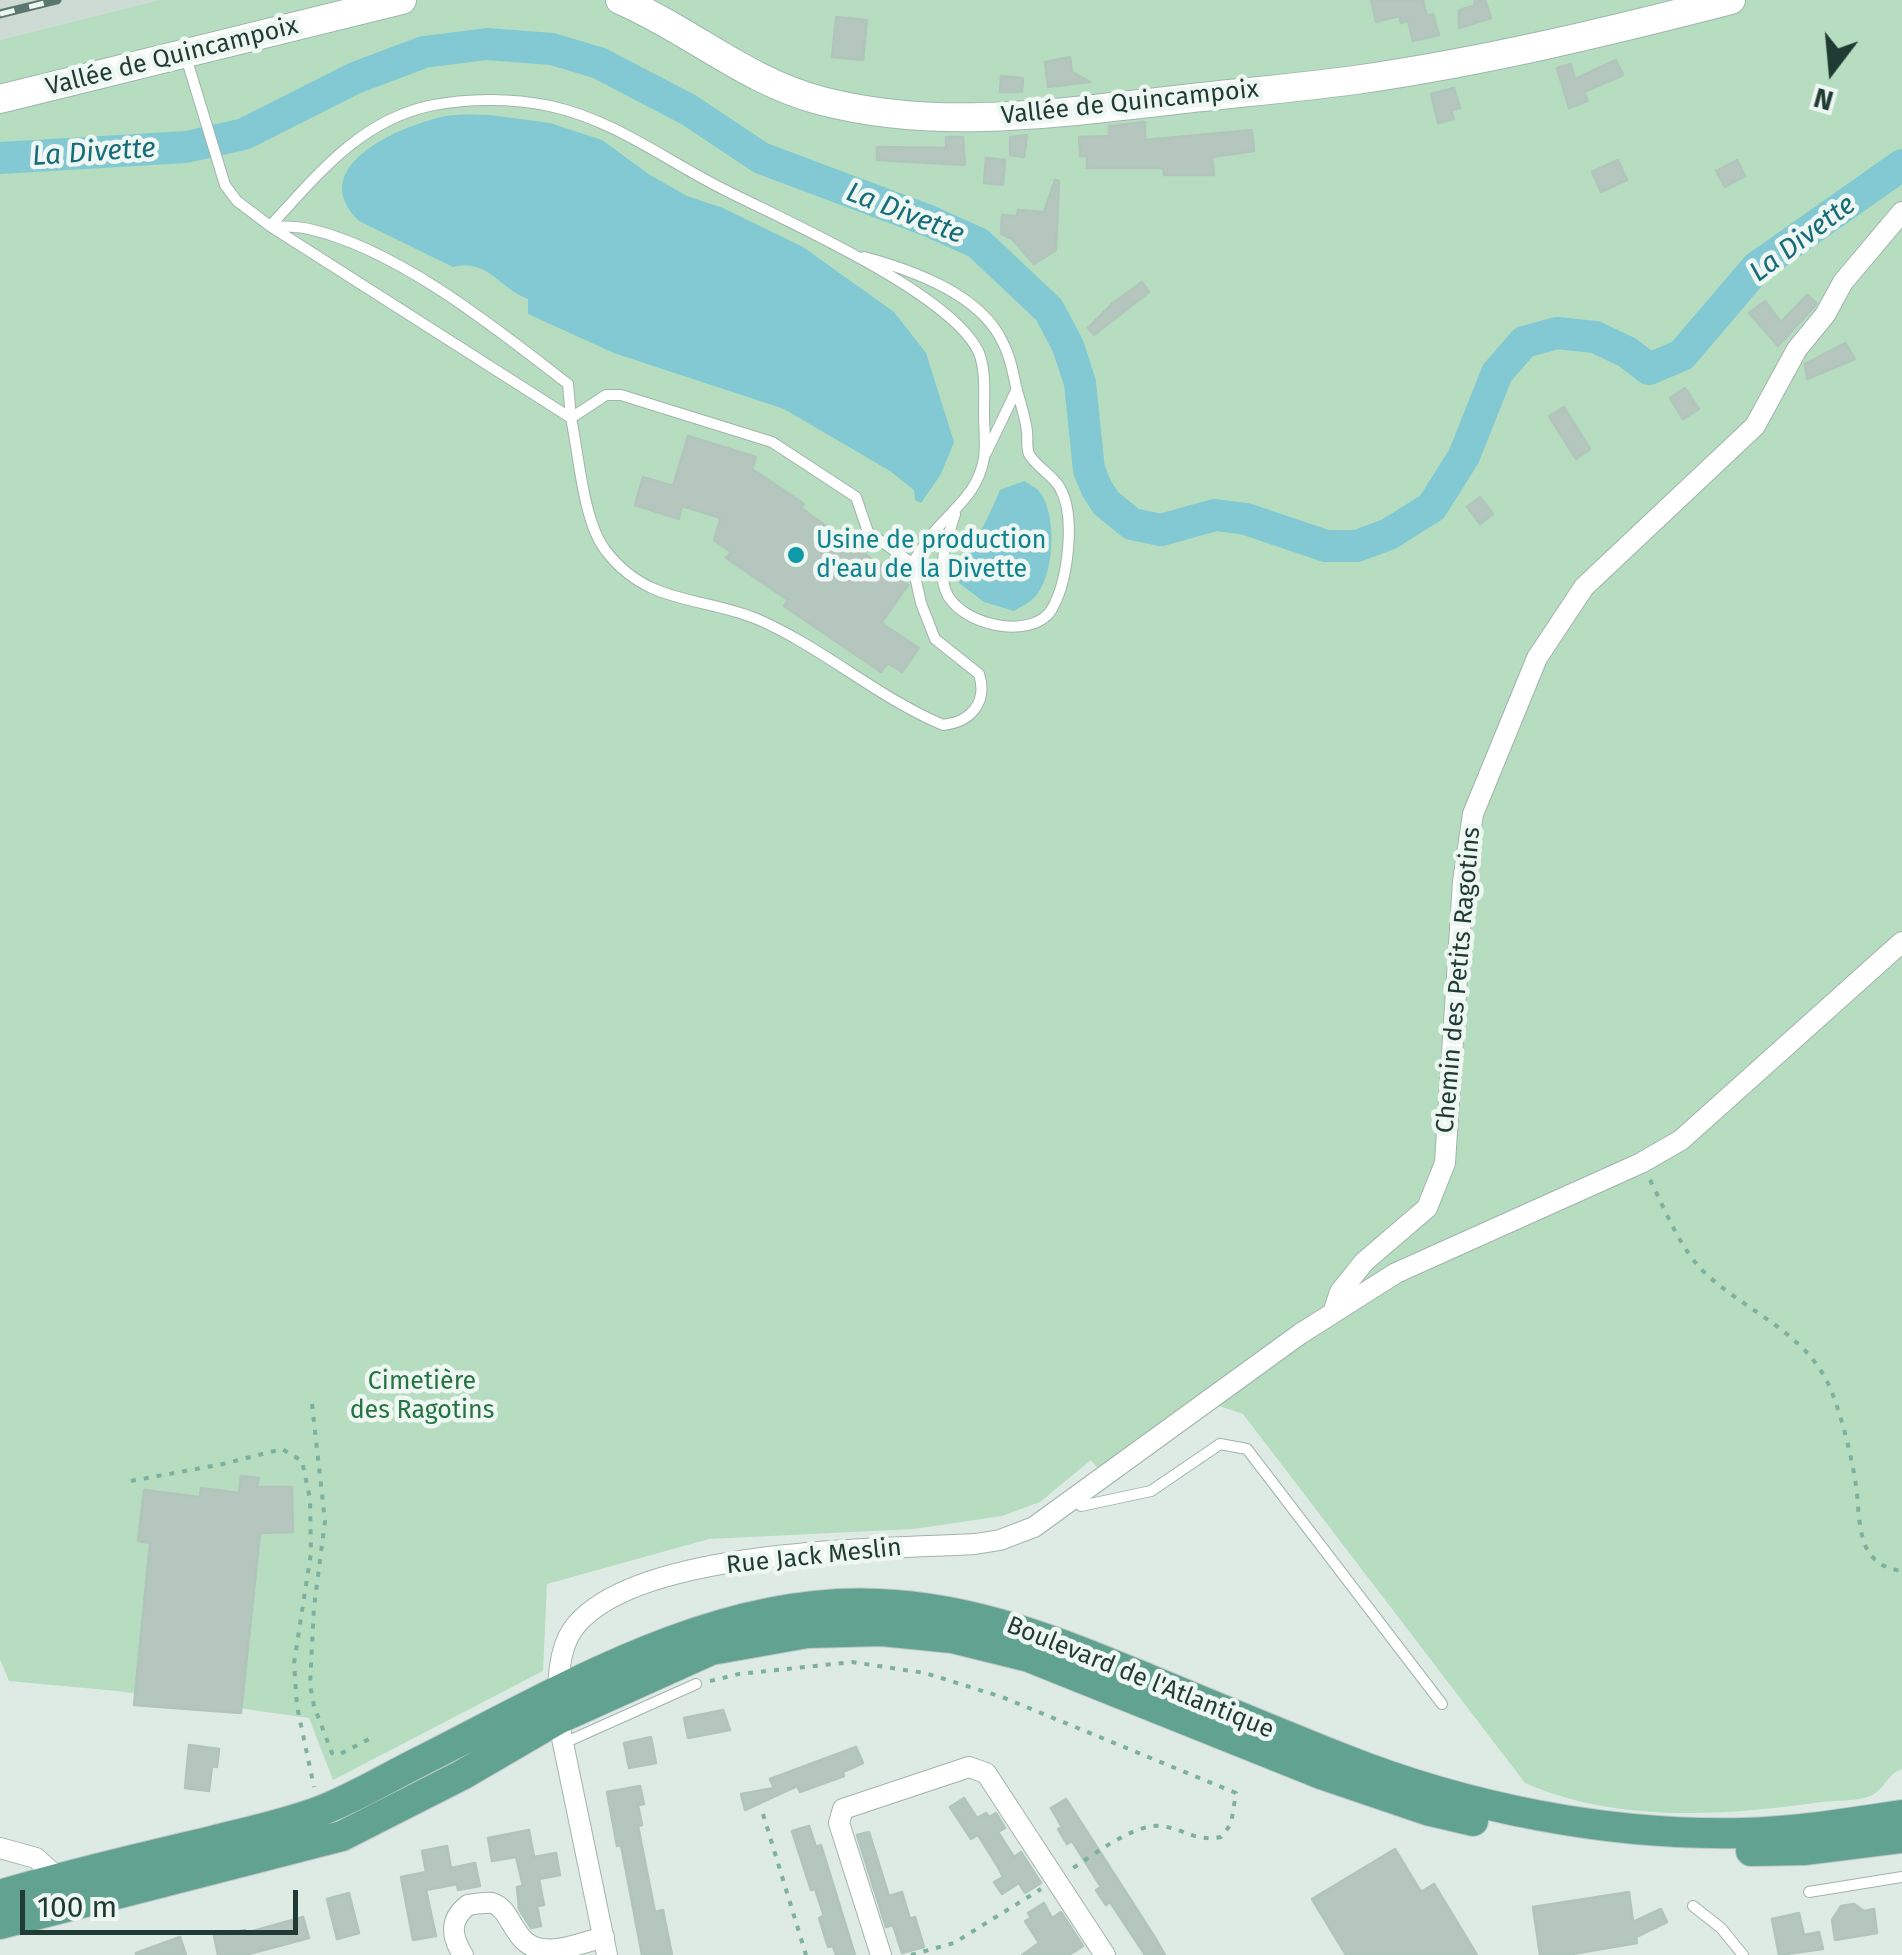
<!DOCTYPE html>
<meta charset="utf-8">
<style>
body{margin:0}
#map{position:relative;width:1902px;height:1955px;overflow:hidden;background:#deebe5;font-family:"Fira Sans",sans-serif}
canvas{display:block}
.north{position:absolute;left:1782px;top:20px;width:100px;height:100px;-webkit-text-stroke:8px #eff7f3;paint-order:stroke;rotate:196deg;font-size:28px;font-weight:700;line-height:40px;text-align:center;color:#1f3b33}
.north::after{content:'';display:block;margin:auto;width:35px;height:45px;background:#1f3b33;clip-path:polygon(50% 0,100% 100%,50% 72%,0 100%)}
.scale{position:absolute;left:20px;top:1890px;width:278px;height:45px;box-sizing:border-box;border:5px solid #1f3b33;border-top:0;padding-left:12px;font-size:30px;line-height:35px;white-space:nowrap;color:#1f3b33;-webkit-text-stroke:8px #eff7f3;paint-order:stroke}
</style>
<div id="map">
<canvas width="1902" height="1955"></canvas>
<div class="north">N</div>
<div class="scale">100 m</div>
</div>
<script>
const ctx = document.querySelector('canvas').getContext('2d');
ctx.lineJoin = 'round';
function paint(path, color) {
  ctx.fillStyle = color;
  ctx.fill(path, 'evenodd');
}
function strokePath(path, color, width, dash) {
  ctx.strokeStyle = color;
  ctx.lineWidth = width;
  ctx.lineCap = dash ? 'butt' : 'round';
  ctx.setLineDash(dash || []);
  ctx.stroke(path);
}
function write(font, color, halo, rows, align = 'center') {
  ctx.font = font + ' "Fira Sans",sans-serif';
  ctx.lineWidth = 9;
  ctx.setLineDash([]);
  ctx.textBaseline = 'middle';
  ctx.strokeStyle = halo;
  ctx.fillStyle = color;
  for (const [text, x, y, turn = 0] of rows) {
    ctx.save();
    ctx.translate(x, y);
    ctx.rotate((+turn || 0) * Math.PI / 180);
    ctx.textAlign = isNaN(turn) ? turn : align;
    if (halo) ctx.strokeText(text, 0, 0);
    ctx.fillText(text, 0, 0);
    ctx.restore();
  }
}
paint(new Path2D(`
 M0,0H159L0,40Z`), '#cddbd4');
paint(new Path2D(`
 M159,0H1902V1769C1889,1773 1885,1787 1874,1794C1862,1802 1836,1800 1821,1802C1725,1816 1615,1823 1525,1783L1243,1414L1216,1405L1110,1484L1091,1460L1040,1502L1002,1516L914,1529L709,1539L547,1584L543,1671L333,1780L309,1718L117,1691L9,1681L0,1659V40Z`), '#b6ddbf');
paint(new Path2D(`
 M491,115L550,123L602,140L650,175L687,196L723,208L803,247L894,312L926,353L954,442L941,474L921,503L915,500L914,490L890,471L784,409L614,353L528,314V299C498,288 489,259 453,267L359,221C305,168 395,129 437,118C453,113 474,115 491,115Z
 M1024,481C1028,484 1034,486 1038,490C1058,512 1055,577 1034,598C1029,603 1020,607 1014,611L984,602L959,583C968,550 987,523 1000,490Z`), '#83c9d3');
strokePath(new Path2D(`
 M0,158L186,147L244,134L355,78L424,52L487,44L552,49L599,63L689,110L761,158L929,221L978,243L1049,310L1068,346L1080,383L1089,470L1097,489L1106,503L1132,524L1161,530L1215,515L1246,519L1326,546H1357L1389,534L1432,507L1464,456L1497,373L1524,342L1557,333L1595,337L1627,352L1649,369L1682,355L1757,267L1902,165`), '#83c9d3', 32);
const building = new Path2D(`
 M1371,0H1423L1427,16L1433,14L1439,35L1413,41L1408,21L1401,23L1399,16L1376,22Z
 M1475,0H1485L1491,18L1459,28V10L1474,6Z
 M836,17L867,20L863,60L832,57Z
 M1070,57L1072,72L1090,82L1048,87L1045,62Z
 M1616,60L1623,75L1584,92L1588,101L1569,108L1557,68L1571,64L1575,79Z
 M1001,76L1023,78L1022,92H1000Z
 M1454,88L1460,108L1451,110L1454,119L1438,123L1431,94Z
 M1145,122V140L1252,130L1254,151L1212,157L1214,175H1164L1163,168H1087V156H1080L1079,137L1109,136V126Z
 M1027,135L1024,157L1010,155V137Z
 M946,137H963L965,165L877,160V147L946,148Z
 M986,158L1005,160L1003,185L984,183Z
 M1618,160L1627,180L1601,192L1592,172Z
 M1737,160L1745,176L1725,187L1716,171Z
 M1055,180L1059,181L1056,250L1034,264L1012,239L1001,234L1002,215L1017,216L1018,210L1044,212Z
 M1142,282L1149,292L1094,335L1088,328L1113,303Z
 M1807,295L1816,303L1814,307L1778,346L1749,313L1765,301L1781,322Z
 M1845,343L1855,359L1807,379L1805,364Z
 M1685,388L1699,409L1683,419L1670,398Z
 M1564,407L1590,449L1576,459L1549,416Z
 M688,436L756,457L752,469L804,504L801,508L908,585L881,623L919,648L902,672L888,663L881,672L784,606L788,600L726,558L731,552L714,540L721,518L682,506L679,519L635,505L643,477L673,486Z
 M1480,497L1493,514L1480,524L1467,507Z
 M241,1476L259,1478L257,1487H292L293,1532L260,1533L241,1713L134,1705L150,1543L138,1541L144,1490L200,1497L201,1488L239,1493Z
 M723,1710L730,1730L688,1738L684,1718Z
 M651,1737L656,1763L629,1768L624,1743Z
 M189,1745L219,1749L217,1767L212,1766L209,1791L185,1788Z
 M856,1747L863,1763L843,1772L844,1776L800,1792L797,1786L745,1810L741,1794L774,1788L770,1779Z
 M640,1786L644,1804L638,1805L642,1825L638,1826L655,1912L663,1910L672,1955H642L621,1845L617,1846L607,1792Z
 M964,1798L977,1818L986,1813L989,1817L996,1813L1005,1828L998,1832L1014,1857L1021,1852L1041,1883L1025,1893L1019,1883L1002,1894L994,1882L1003,1877L998,1867L978,1835L971,1839L950,1807Z
 M1066,1799L1154,1936L1165,1955H1145L1110,1902L1106,1905L1096,1890L1101,1887L1072,1841L1067,1844L1058,1829L1062,1827L1051,1808Z
 M809,1826L816,1847L821,1845L855,1955H836L833,1946L828,1947L819,1918L824,1916L815,1889L811,1890L792,1831Z
 M529,1830L534,1857L556,1853L560,1875L539,1879L544,1905L537,1906L541,1926L531,1928L519,1909L517,1887L523,1886L516,1857L492,1861L488,1838Z
 M869,1832L889,1896L902,1892L910,1919L915,1917L924,1947L902,1953L893,1925L886,1927L857,1835Z
 M447,1846L451,1868L475,1863L480,1886L458,1890L457,1884L426,1890L436,1936L413,1940L401,1877L426,1872L422,1851Z
 M1395,1849L1421,1892L1434,1884L1477,1955H1346L1312,1899Z
 M1629,1892L1633,1922L1661,1909L1667,1922L1636,1937L1637,1943L1567,1955H1540L1533,1907Z
 M349,1893L359,1933L337,1939L327,1899Z
 M1044,1903L1052,1918L1061,1912L1083,1946L1069,1955H1022L1039,1943L1025,1921L1031,1918L1028,1913Z
 M1854,1904L1864,1911L1874,1909L1877,1933L1835,1940L1832,1920L1841,1906Z
 M1799,1913L1804,1935L1819,1932L1823,1949L1779,1955L1772,1919Z
 M303,1917L309,1938L245,1955H218L214,1936L245,1930L246,1933Z
 M180,1937L186,1955H136V1953Z`);
paint(building, '#b4c6be');
strokePath(building, '#b1c5bc', 2.5);
const lane = new Path2D(`
 M185,54L225,185L237,201L270,226L571,418C579,455 583,522 606,551C648,606 703,596 757,619C822,647 877,697 943,725C971,722 988,702 979,674L935,639L921,603L912,563L868,532L856,497L772,442L621,395H606L571,418L568,384C497,329 398,249 309,229C296,226 282,227 270,226
 M270,226C318,175 358,122 429,106C467,98 512,98 550,106C615,120 668,162 727,191C786,221 953,294 979,353C986,371 984,394 984,413C984,428 986,444 984,458C978,493 955,507 934,532C926,541 920,552 912,563
 M864,257C912,270 981,294 1003,343C1010,356 1013,372 1016,387C1020,401 1025,416 1027,431C1028,438 1026,448 1029,454C1036,467 1053,475 1060,488C1076,516 1068,579 1053,607C1035,643 956,625 945,589C937,565 948,537 955,514
 M986,453L1017,389
 M1075,1499L1081,1506L1151,1491L1220,1444L1247,1449L1442,1704
 M564,1743L696,1684
 M1809,1892L1902,1877
 M1693,1906L1721,1928L1743,1955`);
const street = new Path2D(`
 M1333,1313L1340,1292L1364,1262L1427,1208L1445,1163L1463,882L1473,814L1537,658L1584,587L1755,426L1797,349L1825,315L1843,282L1902,212
 M0,1848L36,1858L59,1879
 M463,1955C451,1936 449,1920 468,1905C475,1904 485,1902 492,1903C513,1909 512,1945 542,1949C562,1952 584,1942 604,1937
 M607,1955L558,1719C558,1692 556,1653 573,1629C632,1548 880,1549 975,1544L1000,1540L1034,1527L1300,1334L1396,1273L1641,1163L1681,1140L1902,942
 M881,1955L839,1823L843,1809L969,1767L986,1773L1105,1955`);
const secondary = new Path2D(`
 M620,0C690,30 747,82 822,101C937,131 1058,113 1175,100C1235,93 1295,88 1355,80C1482,62 1607,32 1731,0
 M0,99L402,0`);
const primary = new Path2D(`
 M1751,1851L1804,1850L1902,1838
 M0,1895C67,1875 136,1859 204,1843C242,1833 283,1825 320,1811C354,1798 387,1778 419,1762C560,1691 715,1596 878,1604C976,1608 1056,1641 1146,1678C1211,1705 1276,1732 1341,1758C1466,1808 1608,1836 1743,1833C1796,1832 1849,1823 1902,1815
 M0,1924L342,1836L462,1775L558,1719L711,1650L807,1633L882,1631L952,1638L1029,1657L1321,1774L1430,1811L1473,1821`);
strokePath(lane, '#a1b3ac', 12);
strokePath(street, '#a1b3ac', 22);
strokePath(secondary, '#9db7ad', 30);
strokePath(primary, '#c0c8c6', 32);
strokePath(new Path2D(`
 M1650,1180C1666,1211 1679,1247 1704,1272C1747,1313 1807,1332 1831,1390C1842,1418 1850,1450 1855,1479C1859,1500 1857,1527 1866,1547C1873,1562 1886,1569 1902,1571
 M312,1404L325,1521L314,1607L310,1685L314,1706L332,1753L338,1755L369,1739
 M131,1481L223,1464L282,1449L302,1461L310,1499L311,1553L294,1663L297,1706L314,1787
 M710,1681L739,1674L852,1662L925,1673L1002,1697L1236,1793L1231,1824L1221,1837C1193,1842 1186,1829 1161,1826C1134,1823 1092,1856 1070,1870
 M763,1814L806,1955
 M911,1955L954,1943L1041,1889`), '#7db09f', 4, [5, 8]);
strokePath(lane, '#fff', 10);
strokePath(street, '#fff', 20);
strokePath(secondary, '#fff', 28);
strokePath(primary, '#61a390', 30);
const rail = new Path2D(`
 M0,14L57,0`);
strokePath(rail, '#59776e', 9);
strokePath(rail, '#eff7f3', 5, [15]);
for (const [x, y, r, color] of [
 [796,555,10,"#0f9aa8"]
]) {
  const dot = new Path2D();
  dot.arc(x, y, r, 0, 2 * Math.PI);
  ctx.fillStyle = color;
  ctx.fill(dot);
  strokePath(dot, '#eff7f3', 4);
}
write('25px', '#1f3b33', '#eff7f3', [
 ["Vallée de Quincampoix",172,57,-14],
 ["Vallée de Quincampoix",1130,103,-6],
 ["Chemin des Petits Ragotins",1459,980,-85],
 ["Rue Jack Meslin",814,1557,-6],
 ["Boulevard de l'Atlantique",1140,1678,22]
]);
write('25px', '#0d838f', '#eff7f3', [
 ["Usine de production",816,541],
 ["d'eau de la Divette",816,570]
], 'left');
write('25px', '#277443', '#eff7f3', [
 ["Cimetière",422,1382],
 ["des Ragotins",422,1411]
]);
write('italic 28px', '#176c7a', '#eff7f3', [
 ["La Divette",94,153,-4],
 ["La Divette",905,214,21],
 ["La Divette",1803,239,-37]
]);
</script>
